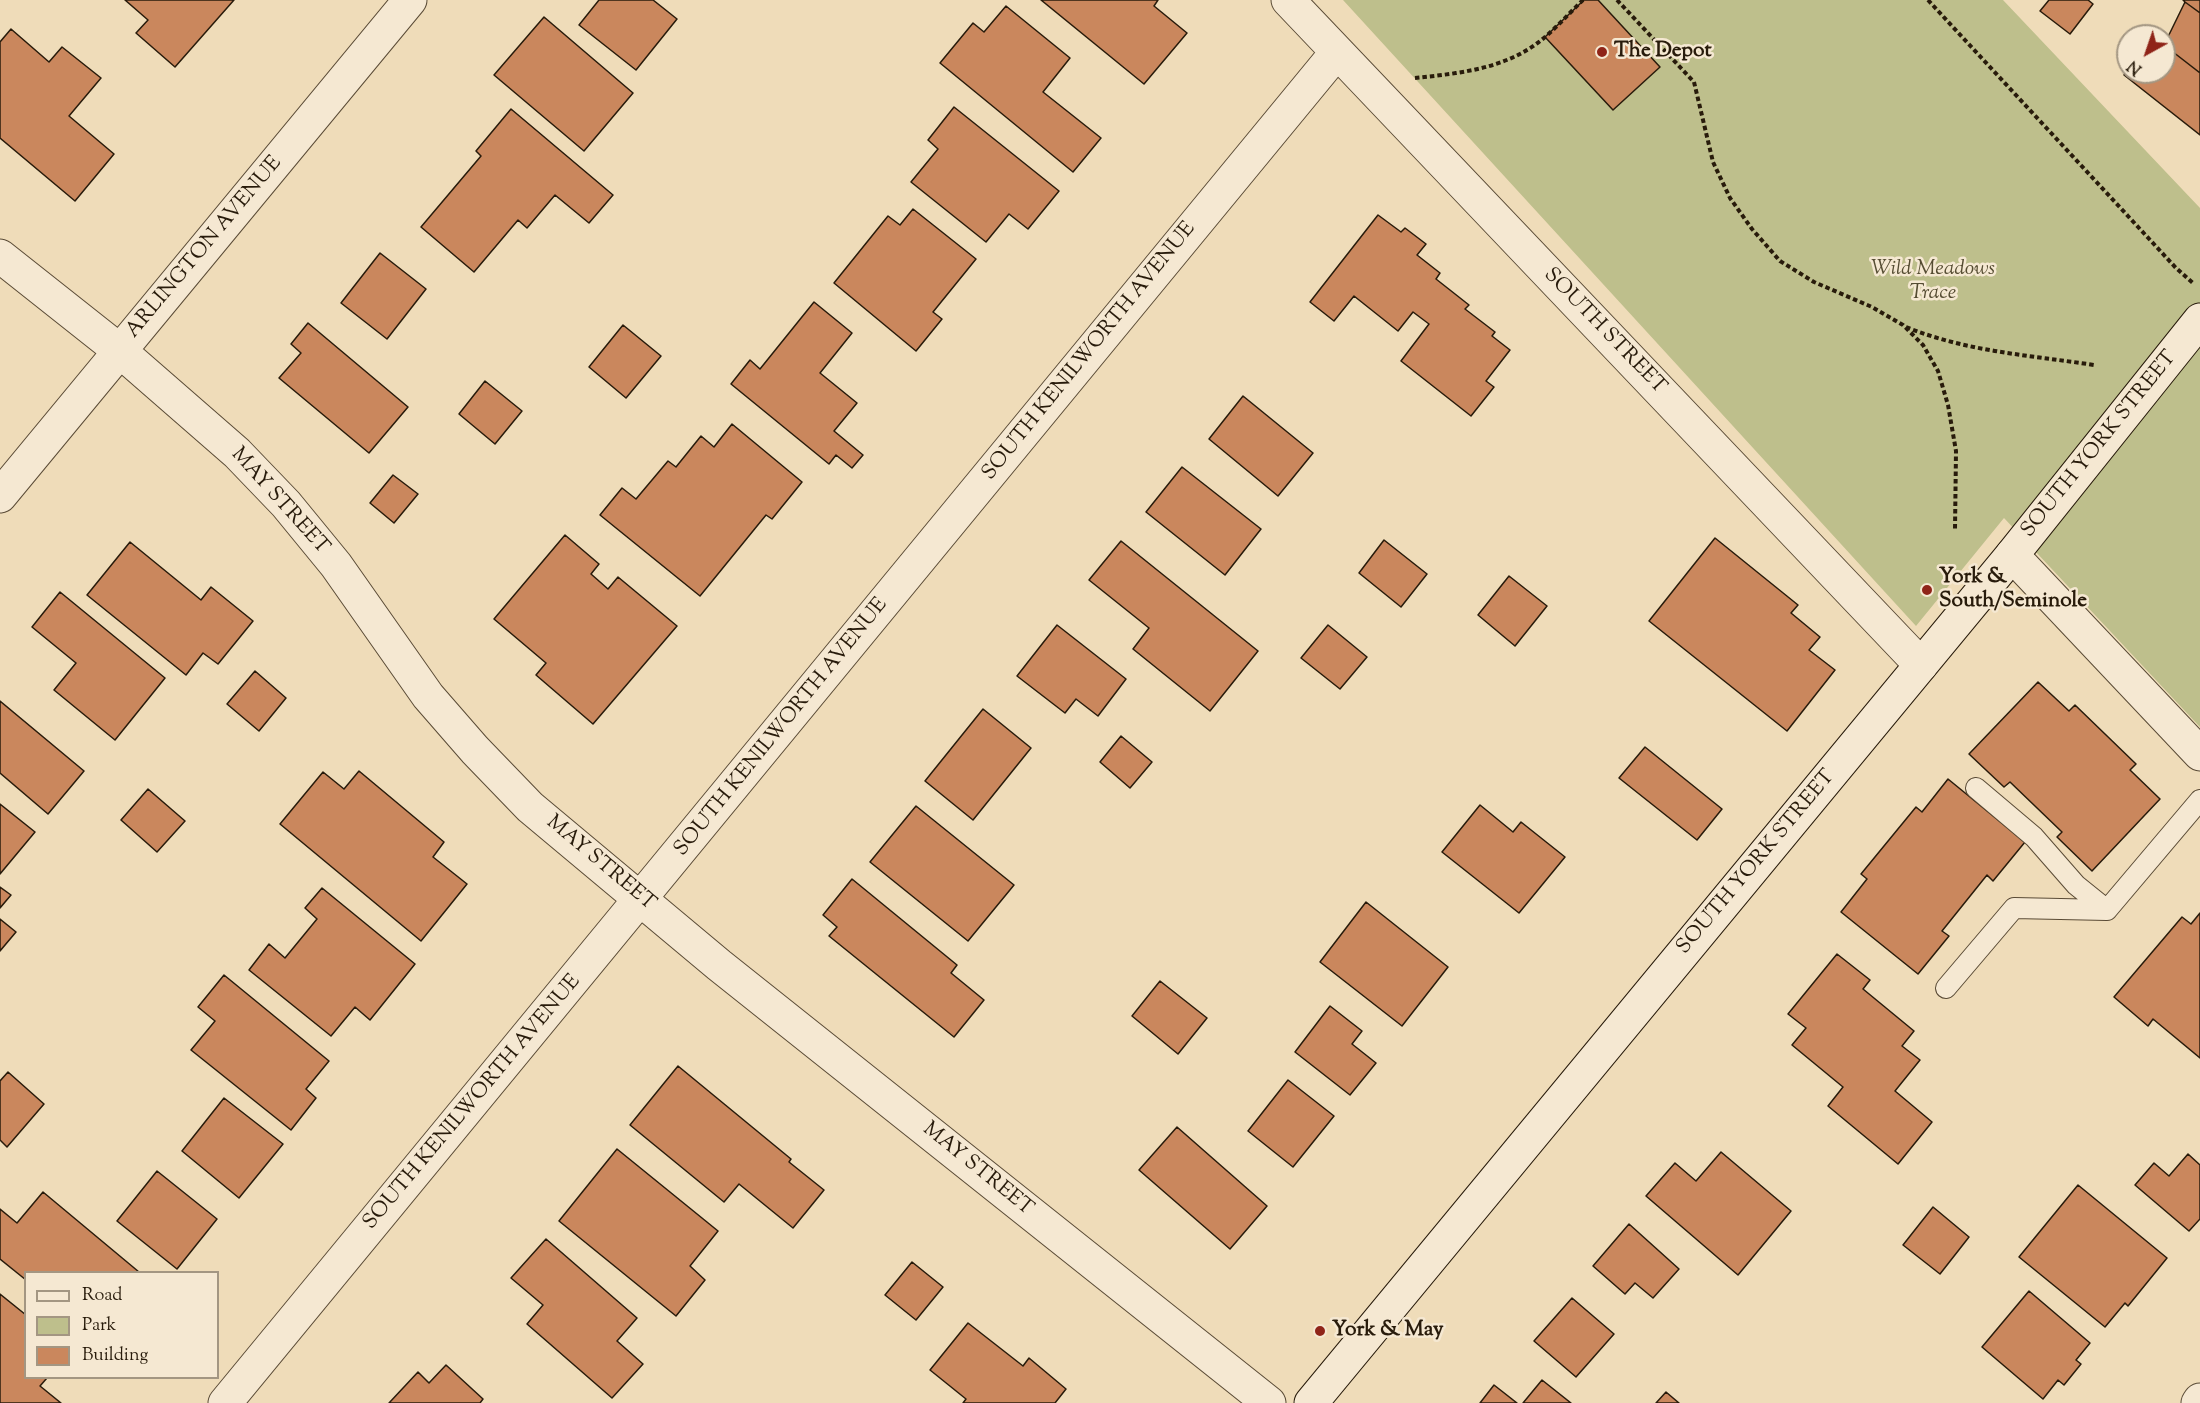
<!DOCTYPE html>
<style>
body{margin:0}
#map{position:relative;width:2200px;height:1403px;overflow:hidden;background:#efdcb9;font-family:"Sorts Mill Goudy",serif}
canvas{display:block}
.legend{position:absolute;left:24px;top:1271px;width:195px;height:108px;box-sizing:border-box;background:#f5e8d2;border:2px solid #a39682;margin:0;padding:8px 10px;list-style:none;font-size:18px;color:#281b0b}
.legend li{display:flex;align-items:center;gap:12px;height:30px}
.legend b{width:30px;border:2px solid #a39682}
.north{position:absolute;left:2116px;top:24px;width:60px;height:60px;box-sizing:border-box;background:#f5e8d2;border:2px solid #a39682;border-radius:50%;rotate:220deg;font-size:16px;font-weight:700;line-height:24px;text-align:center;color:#281b0b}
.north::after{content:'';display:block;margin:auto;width:21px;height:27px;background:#8f2418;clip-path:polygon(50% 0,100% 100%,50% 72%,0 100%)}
</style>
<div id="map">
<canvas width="2200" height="1403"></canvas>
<ul class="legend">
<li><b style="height:8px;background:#f5e8d2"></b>Road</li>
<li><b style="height:16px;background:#bebf8c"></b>Park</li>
<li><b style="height:16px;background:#ca875d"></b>Building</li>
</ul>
<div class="north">N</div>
</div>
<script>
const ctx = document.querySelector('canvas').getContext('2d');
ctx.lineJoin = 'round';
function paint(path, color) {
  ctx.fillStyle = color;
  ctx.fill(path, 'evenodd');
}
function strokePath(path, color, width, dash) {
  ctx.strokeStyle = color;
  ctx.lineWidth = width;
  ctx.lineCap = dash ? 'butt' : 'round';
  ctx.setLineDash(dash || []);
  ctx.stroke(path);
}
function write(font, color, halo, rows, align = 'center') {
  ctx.font = font + ' "Sorts Mill Goudy",serif';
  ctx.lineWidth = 5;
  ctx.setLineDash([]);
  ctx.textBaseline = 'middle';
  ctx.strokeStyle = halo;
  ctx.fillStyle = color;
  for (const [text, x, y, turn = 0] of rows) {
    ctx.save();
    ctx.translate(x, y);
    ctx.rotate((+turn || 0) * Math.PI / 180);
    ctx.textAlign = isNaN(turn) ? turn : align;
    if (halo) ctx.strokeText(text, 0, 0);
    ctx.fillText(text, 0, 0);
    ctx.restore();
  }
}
paint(new Path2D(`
 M1343,0H2003L2200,208V727L2004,518L1916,626Z`), '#bebf8c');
const building = new Path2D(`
 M125,0H234L175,67L136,33L148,20Z
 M599,0H653L677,19L636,70L579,25Z
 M1041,0H1158L1154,6L1187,33L1144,84Z
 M1584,0H1598L1660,67L1613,110L1545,37Z
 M2049,0H2088L2093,4L2070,34L2040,11Z
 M2183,0H2200V13L2185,2Z
 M2185,2L2200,13V73L2164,45Z
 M1006,6L1070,58L1043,92L1101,138L1073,172L940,63L973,23L984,32Z
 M544,17L633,93L584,151L494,75Z
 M11,29L49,62L62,47L101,78L69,116L114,154L75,201L0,138V42Z
 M2164,45L2200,73V135L2124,75L2128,69V72H2164Z
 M954,107L1059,191L1028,229L1009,214L986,242L911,182L938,149L928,140Z
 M511,109L613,195L589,223L555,195L527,228L518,220L474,272L421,227L481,156L476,151Z
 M913,209L976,259L933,312L942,319L916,351L834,283L888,216L900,225Z
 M1378,215L1401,232L1405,228L1426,244L1417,255L1440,273L1436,279L1469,305L1465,309L1495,332L1492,336L1510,350L1486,381L1494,387L1471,416L1401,361L1429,324L1413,312L1398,331L1354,296L1334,321L1310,302Z
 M380,253L426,289L387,339L341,303Z
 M814,302L852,333L820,373L857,403L834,431L863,455L852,468L836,455L829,464L731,384L750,360L760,369Z
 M308,323L408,407L369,453L279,378L301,353L291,344Z
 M623,325L661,356L626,398L589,367Z
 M485,381L522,411L495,444L459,414Z
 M1243,396L1313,453L1278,496L1209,439Z
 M732,424L802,482L772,519L766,515L700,596L600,515L622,488L636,499L668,461L676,467L701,436L714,447Z
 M1182,467L1261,529L1225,575L1146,512Z
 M393,475L418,494L394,523L370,503Z
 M565,535L599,564L591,574L608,589L618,577L677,626L593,724L536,675L546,663L494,619Z
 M1715,538L1798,605L1791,613L1820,637L1809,650L1835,670L1787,731L1649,621Z
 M1384,540L1427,574L1401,607L1359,573Z
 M1121,541L1258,651L1210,711L1133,649L1149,628L1089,580Z
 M130,542L201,600L211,587L253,621L218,664L203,653L186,675L87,595Z
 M1509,576L1547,606L1515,646L1478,615Z
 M60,592L165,678L115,740L54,690L76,663L32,627Z
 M1057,625L1126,679L1098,716L1076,699L1065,713L1017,676Z
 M1328,625L1367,657L1340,689L1301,658Z
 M255,671L286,698L259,731L227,704Z
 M2038,682L2069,711L2075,705L2136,764L2130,770L2160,799L2092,871L2057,837L2062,832L2010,782L2004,787L1969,754Z
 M0,701L84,771L48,814L0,773Z
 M983,709L1031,748L973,820L925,781Z
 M1121,736L1152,762L1130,788L1100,762Z
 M1645,747L1722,809L1697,840L1619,778Z
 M359,771L444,842L433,857L467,884L421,941L280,824L323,772L344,789Z
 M1948,779L2025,842L1993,881L1987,875L1942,931L1949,936L1918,974L1841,912L1867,879L1861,874L1916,807L1922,812Z
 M148,789L185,821L157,852L121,820Z
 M0,804L35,832L0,874Z
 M1480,805L1513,832L1521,822L1565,857L1519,913L1442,852Z
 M916,806L1014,885L968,941L870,862Z
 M852,879L957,965L951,973L984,1000L954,1037L829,936L837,927L823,915Z
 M0,887L11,895L0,908Z
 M322,888L415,964L370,1020L355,1007L331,1036L249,970L269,944L285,958L317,919L305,908Z
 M1366,902L1448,967L1402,1026L1320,962Z
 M2200,913V1058L2153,1019L2148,1026L2114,997L2182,917L2191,924Z
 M0,919L16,932L0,951Z
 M1837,954L1870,980L1863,989L1914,1031L1902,1046L1920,1060L1895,1091L1932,1122L1898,1164L1828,1106L1843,1087L1792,1045L1806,1028L1788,1014Z
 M224,975L329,1061L306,1089L316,1098L291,1130L191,1050L215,1021L198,1007Z
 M1160,981L1207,1018L1178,1054L1132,1016Z
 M1330,1006L1362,1031L1352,1044L1376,1063L1350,1095L1295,1052Z
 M678,1066L791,1159L789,1162L824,1190L793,1228L739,1184L724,1202L630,1125Z
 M8,1072L44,1104L7,1147L0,1140V1081Z
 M1288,1080L1334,1116L1293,1167L1248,1131Z
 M224,1098L283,1144L239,1198L182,1151Z
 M1177,1127L1267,1206L1230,1249L1139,1170Z
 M617,1149L718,1231L690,1266L705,1280L676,1316L559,1221Z
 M1721,1152L1791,1211L1738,1275L1646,1196L1675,1163L1696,1181Z
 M2188,1154L2200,1165V1219L2189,1231L2135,1185L2154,1163L2169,1176Z
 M157,1171L217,1219L177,1269L117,1221Z
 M2078,1185L2167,1258L2128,1306L2125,1303L2105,1327L2019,1257Z
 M43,1192L139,1272H26V1280L0,1259V1209L17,1223Z
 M1933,1207L1969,1237L1940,1274L1903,1245Z
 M1629,1224L1679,1269L1653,1298L1635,1283L1625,1294L1593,1266Z
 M546,1239L637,1318L617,1341L643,1364L612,1398L527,1324L543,1305L511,1278Z
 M912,1262L943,1287L916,1320L885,1295Z
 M2029,1291L2090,1343L2076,1360L2081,1364L2064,1385L2058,1380L2043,1399L1982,1347Z
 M0,1294L26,1315V1378H47L40,1386L61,1403H0Z
 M1572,1298L1614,1334L1576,1377L1534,1341Z
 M968,1323L1023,1366L1029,1358L1066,1389L1055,1403H963L966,1399L930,1370Z
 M446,1365L483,1399L480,1403H389L418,1372L429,1383Z
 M1542,1380L1571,1403H1523Z
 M1494,1385L1517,1403H1480Z
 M1666,1392L1679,1403H1656Z`);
paint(building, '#ca875d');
strokePath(building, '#281b0b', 1.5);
const lane = new Path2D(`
 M1976,788L2034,837L2076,885L2107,910
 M1946,988L2014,908L2107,910L2200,800`);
const street = new Path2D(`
 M1288,0L1921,665
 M0,256L120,351L237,453L286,504L336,565L428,696L475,750L530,807L719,965L1269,1403
 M0,496L410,0
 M2012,555L2200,754
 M225,1403L1337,52
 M2198,1403L2200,1400`);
const secondary = new Path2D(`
 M1311,1403L2012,555L2200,320`);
strokePath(lane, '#5a4b36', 22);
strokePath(street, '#5a4b36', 35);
strokePath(secondary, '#281b0b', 35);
strokePath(new Path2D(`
 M1617,0L1694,82L1713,162L1730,198L1752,229L1780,261L1814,282L1872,307L1903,325L1923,345L1938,371L1948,405L1956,451L1955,529
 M1928,0L2176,268L2194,284
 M1415,78C1453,74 1494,70 1527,50C1548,38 1566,16 1583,0
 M1906,327C1968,352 2029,355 2094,365`), '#281b0b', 4, [4.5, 3]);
strokePath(lane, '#f5e8d2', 20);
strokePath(street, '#f5e8d2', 33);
strokePath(secondary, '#f5e8d2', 33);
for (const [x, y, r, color] of [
 [1602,52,6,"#8f2418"],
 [1927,590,6,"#8f2418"],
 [1320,1331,6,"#8f2418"]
]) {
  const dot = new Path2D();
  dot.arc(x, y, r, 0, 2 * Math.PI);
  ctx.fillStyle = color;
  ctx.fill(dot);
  strokePath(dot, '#f5e8d2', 2);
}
write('bold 21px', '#281b0b', '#f5e8d2', [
 ["The Depot",1614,52],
 ["York &",1939,578],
 ["South/Seminole",1939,602],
 ["York & May",1332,1331]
], 'left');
write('21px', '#281b0b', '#f5e8d2', [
 ["ARLINGTON AVENUE",205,248,-50],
 ["SOUTH STREET",1604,332,46],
 ["SOUTH KENILWORTH AVENUE",1090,352,-51],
 ["SOUTH YORK STREET",2100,445,-51],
 ["MAY STREET",279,502,48],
 ["SOUTH KENILWORTH AVENUE",782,728,-51],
 ["SOUTH YORK STREET",1757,863,-50],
 ["MAY STREET",600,864,40],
 ["SOUTH KENILWORTH AVENUE",473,1103,-50],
 ["MAY STREET",977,1170,39]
]);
write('italic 21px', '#554c32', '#f5e8d2', [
 ["Wild Meadows",1933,270],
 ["Trace",1933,294]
]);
</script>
